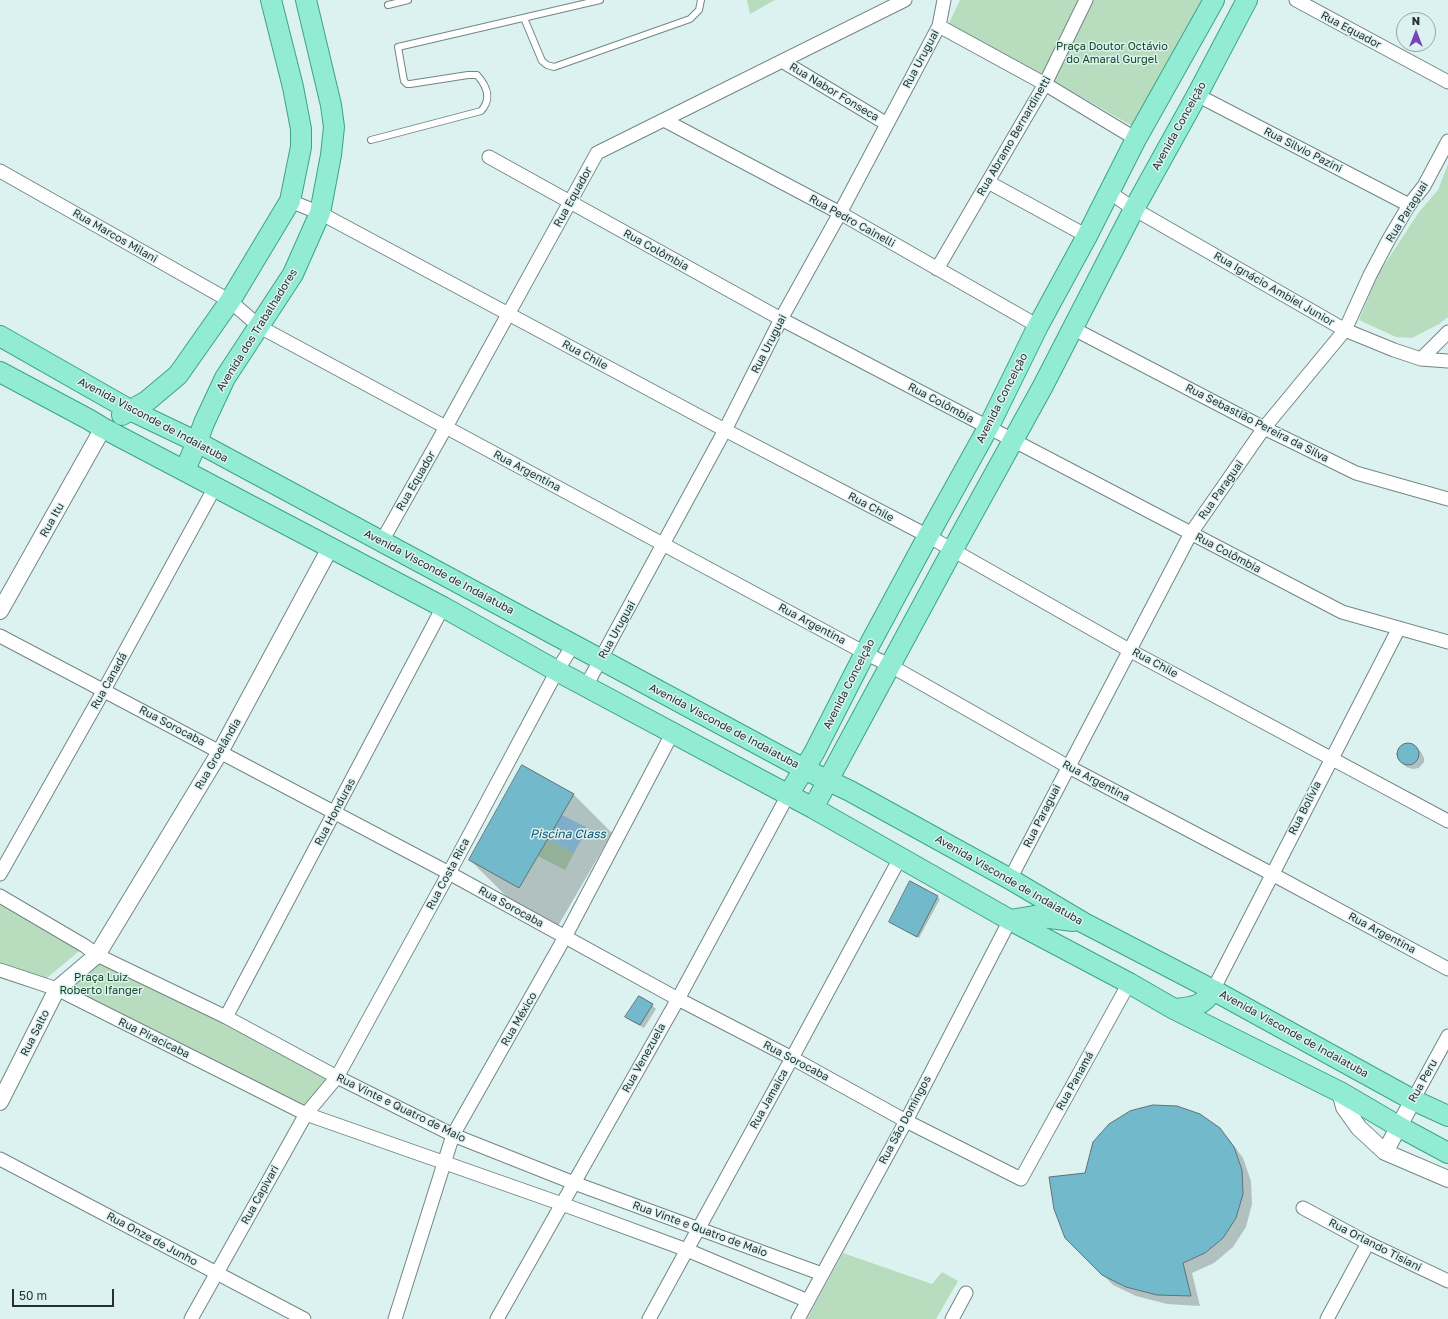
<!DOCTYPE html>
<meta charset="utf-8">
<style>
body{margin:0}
#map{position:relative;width:1448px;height:1319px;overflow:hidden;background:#dcf2f1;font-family:"Golos Text",sans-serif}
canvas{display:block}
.north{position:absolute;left:1396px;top:12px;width:40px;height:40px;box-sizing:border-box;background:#dcf2f1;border:1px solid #94a5a4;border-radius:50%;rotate:0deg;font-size:11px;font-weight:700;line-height:16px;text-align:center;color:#283130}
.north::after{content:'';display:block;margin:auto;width:14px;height:18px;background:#7943b9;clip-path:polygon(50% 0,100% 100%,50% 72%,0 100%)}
.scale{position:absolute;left:12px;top:1289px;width:102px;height:18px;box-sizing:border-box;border:2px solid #283130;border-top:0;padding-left:5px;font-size:12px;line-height:14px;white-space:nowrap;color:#283130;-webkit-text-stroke:3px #dcf2f1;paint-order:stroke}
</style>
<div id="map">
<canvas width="1448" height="1319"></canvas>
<div class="north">N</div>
<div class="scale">50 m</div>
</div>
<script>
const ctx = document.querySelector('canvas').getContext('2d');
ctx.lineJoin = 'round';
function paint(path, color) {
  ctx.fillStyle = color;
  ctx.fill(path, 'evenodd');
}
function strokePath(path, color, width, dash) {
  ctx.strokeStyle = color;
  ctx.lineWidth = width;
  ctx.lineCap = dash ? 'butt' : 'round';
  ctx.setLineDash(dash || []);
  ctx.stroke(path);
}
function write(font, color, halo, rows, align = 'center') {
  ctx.font = font + ' "Golos Text",sans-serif';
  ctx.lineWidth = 3;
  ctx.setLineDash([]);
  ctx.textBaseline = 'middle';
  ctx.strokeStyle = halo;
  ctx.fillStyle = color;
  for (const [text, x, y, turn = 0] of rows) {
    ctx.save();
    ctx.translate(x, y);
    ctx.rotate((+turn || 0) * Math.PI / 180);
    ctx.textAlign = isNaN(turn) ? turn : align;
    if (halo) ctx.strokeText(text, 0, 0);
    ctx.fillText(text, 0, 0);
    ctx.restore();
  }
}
paint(new Path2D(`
 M747,0H775L750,14Z
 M960,0H1203L1132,126L1047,77L948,25Z
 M1448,164V317L1439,324L1412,338L1396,337L1359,320L1377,276L1419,212L1438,190Z
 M548,839L574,853L565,870L538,856Z
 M0,896L85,946L41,983L0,970Z
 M97,955L337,1077L306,1114L57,989Z
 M843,1253L932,1284L942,1272L958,1281L936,1319H807Z`), '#b8dcbe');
paint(new Path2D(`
 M562,815L588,828L574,853L548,839Z`), '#a1dafd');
paint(new Path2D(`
 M1407,743L1414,745L1421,752L1424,758V762L1419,768L1413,769L1406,767L1398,755L1399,748Z
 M573,794L612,833L558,926L509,899L470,860Z
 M910,882L940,899L919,938L890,922Z
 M652,1005L656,1009L644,1028L631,1021L626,1017Z
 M1219,1129L1229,1139L1243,1158L1251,1181L1252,1204L1246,1227L1233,1247L1214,1263L1192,1273L1200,1306L1167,1304L1136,1296L1113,1285L1066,1237L1086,1174Z`), '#0003');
const building = new Path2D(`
 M1397 754a11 11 0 1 1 22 0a11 11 0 1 1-22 0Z
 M522,765L574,794L519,888L469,860Z
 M910,881L938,896L917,937L889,922Z
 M639,996L653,1004L640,1025L625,1017Z
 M1153,1105L1177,1106L1200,1114L1220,1128L1234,1147L1242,1170L1243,1194L1236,1218L1223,1238L1205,1253L1183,1263L1191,1296L1157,1295L1126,1287L1102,1275L1065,1238L1054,1209L1049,1177L1085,1173L1093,1142L1109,1124L1130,1111Z`);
paint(building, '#72bacb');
strokePath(building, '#5f7175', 1);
const service = new Path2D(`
 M388,5L408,0
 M524,18L542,61L547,65L554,67L690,19L699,10L701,0
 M371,140L481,111C492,99 487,86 477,75H468L410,84H407L404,81L398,47L600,0`);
const minor = new Path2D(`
 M1296,0L1448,82
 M939,26L1045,84L1136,139
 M782,61L887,124
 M1197,95L1409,205
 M664,120L840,213L1038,326
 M489,157L781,319L1342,612L1448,642
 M0,171L230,301L260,327L865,653L891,666L1067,766L1272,874L1448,969
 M988,182L1087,236
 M1109,192L1134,209L1345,330L1394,350L1421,359L1448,361
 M290,201L320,213L725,430L928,536L1129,650L1448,821
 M937,269L1045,84L1086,0
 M1074,329L1264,428L1356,473L1448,499
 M1421,359L1448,332
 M382,541L446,427L597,153L905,0
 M0,636L449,873L678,999L792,1058L906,1121L1021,1179L1129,983
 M586,686L725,430L781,319L840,213L939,26L944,0
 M0,874L104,690L215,487
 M1010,879L1191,533L1264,428L1345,330L1370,275L1389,239L1409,205L1424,186L1448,141
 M0,896L85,946L97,955L226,1017L337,1077L453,1135L574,1183L822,1274
 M0,970L57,989L306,1114L562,1204L687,1250L808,1301
 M1213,990L1399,628
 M226,1017L443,607
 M1413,1100L1448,1036
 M0,1159L304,1319
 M1303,1208L1368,1243L1448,1281
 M191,1319L306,1114L337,1077L449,873L557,671L573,645
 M395,1319L453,1135L565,937L673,732
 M497,1319L678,999L788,795
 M649,1319L792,1058L900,858
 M798,1319L906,1121L1010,920
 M952,1319L966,1293
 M1327,1319L1368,1243`);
const tertiary = new Path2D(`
 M0,611L103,428
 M1340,1092L1344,1107L1359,1128L1385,1152L1448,1179
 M0,1102L57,989L97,955L220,752L330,548
 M1385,1152L1413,1100`);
const primary = new Path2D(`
 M0,336L130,410L197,442L804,769L850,791L1010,879L1084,923L1213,990L1413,1100L1448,1116
 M0,372L88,419L103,428L443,607L557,671L813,808L1010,920L1129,983L1174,1009L1340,1092L1398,1126L1448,1153
 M122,415L147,401L178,375L230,301L290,201L301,147V129L293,87L271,0
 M185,470L197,442L204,423L225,378L293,274L320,213L331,155L334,127L331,105L306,0
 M788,795L814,753L865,653L928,536L988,428L1038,326L1087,236L1136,139L1214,0
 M813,808L952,551L1043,386L1134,209L1197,95L1247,0
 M1010,920L1034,916L1073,921
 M1174,1009C1193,1007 1202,1007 1213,990`);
strokePath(service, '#728685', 8);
strokePath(minor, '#728685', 15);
strokePath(tertiary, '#728685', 18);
strokePath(primary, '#3da388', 22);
strokePath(service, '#fff', 6);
strokePath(minor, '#fff', 13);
strokePath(tertiary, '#fff', 16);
strokePath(primary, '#92ecd4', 20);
write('11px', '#283130', '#dcf2f1', [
 ["Rua Equador",1351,30,28],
 ["Rua Uruguai",921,59,-62],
 ["Rua Nabor Fonseca",834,92,31],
 ["Avenida Conceição",1179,126,-61],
 ["Rua Abramo Bernardinetti",1014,136,-60],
 ["Rua Silvio Pazini",1303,150,27],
 ["Rua Equador",573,197,-61],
 ["Rua Paraguai",1407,212,-58],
 ["Rua Pedro Cainelli",852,221,29],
 ["Rua Marcos Milani",115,236,30],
 ["Rua Colômbia",656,250,29],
 ["Rua Ignácio Ambiel Junior",1274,289,30],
 ["Avenida dos Trabalhadores",257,330,-58],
 ["Rua Uruguai",769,344,-63],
 ["Rua Chile",585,355,28],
 ["Avenida Conceição",1002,398,-63],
 ["Rua Colômbia",941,403,28],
 ["Avenida Visconde de Indaiatuba",153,420,28],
 ["Rua Sebastião Pereira da Silva",1257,423,27],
 ["Rua Argentina",527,471,28],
 ["Rua Equador",416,481,-60],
 ["Rua Paraguai",1221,490,-55],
 ["Rua Chile",871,507,28],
 ["Rua Itu",52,520,-61],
 ["Rua Colômbia",1228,553,28],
 ["Avenida Visconde de Indaiatuba",439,572,28],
 ["Rua Argentina",812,624,28],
 ["Rua Uruguai",617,630,-61],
 ["Rua Chile",1155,663,28],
 ["Rua Canadá",109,681,-61],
 ["Avenida Conceição",849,684,-63],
 ["Rua Sorocaba",172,726,28],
 ["Avenida Visconde de Indaiatuba",724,726,28],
 ["Rua Groelândia",218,754,-60],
 ["Rua Argentina",1096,781,28],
 ["Rua Bolívia",1305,808,-63],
 ["Rua Honduras",335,812,-62],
 ["Rua Paraguai",1042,816,-63],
 ["Rua Costa Rica",448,874,-62],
 ["Avenida Visconde de Indaiatuba",1009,880,30],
 ["Rua Sorocaba",511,907,29],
 ["Rua Argentina",1382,933,28],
 ["Rua México",519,1019,-60],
 ["Rua Salto",35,1033,-63],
 ["Avenida Visconde de Indaiatuba",1294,1034,29],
 ["Rua Piracicaba",154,1038,26],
 ["Rua Venezuela",644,1058,-61],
 ["Rua Sorocaba",796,1061,28],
 ["Rua Panamá",1075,1081,-61],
 ["Rua Peru",1423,1081,-61],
 ["Rua Jamaica",769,1099,-61],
 ["Rua Vinte e Quatro de Maio",401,1108,26],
 ["Rua São Domingos",905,1120,-62],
 ["Rua Capivari",260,1195,-61],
 ["Rua Vinte e Quatro de Maio",700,1229,20],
 ["Rua Onze de Junho",152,1239,28],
 ["Rua Orlando Tisiani",1375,1245,27]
]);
write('11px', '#114721', '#dcf2f1', [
 ["Praça Doutor Octávio",1112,47],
 ["do Amaral Gurgel",1112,60],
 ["Praça Luiz",101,978],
 ["Roberto Ifanger",101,991]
]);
write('italic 12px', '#0b5273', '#dcf2f1', [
 ["Piscina Class",568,834]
]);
</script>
